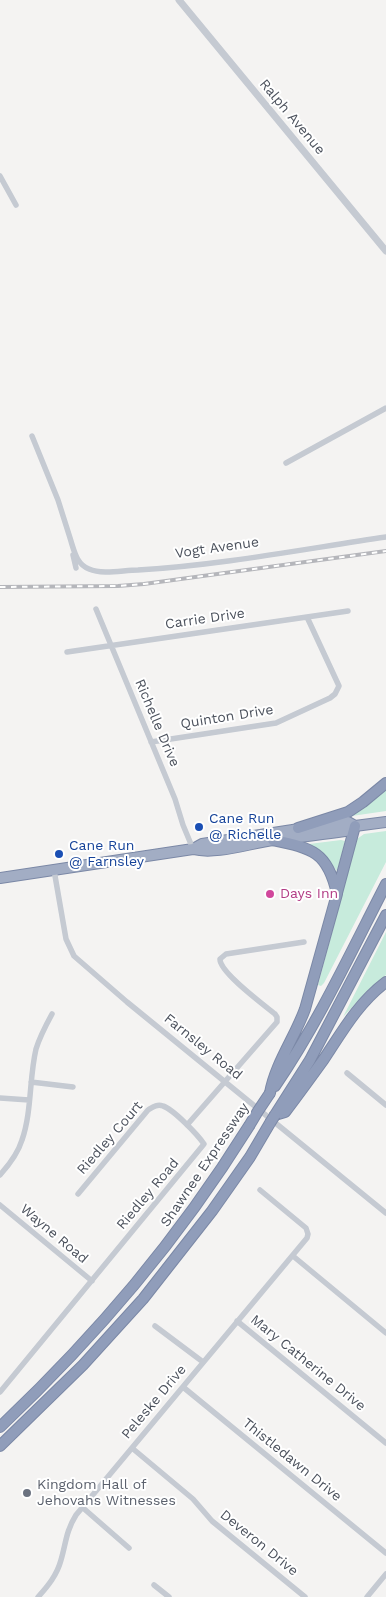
<!DOCTYPE html>
<style>
body{margin:0}
canvas{display:block;background:#f4f3f2}
</style>
<canvas width="386" height="1597"></canvas>
<script>
const ctx = document.querySelector('canvas').getContext('2d');
ctx.lineJoin = 'round';
function paint(path, color) {
  ctx.fillStyle = color;
  ctx.fill(path, 'evenodd');
}
function strokePath(path, color, width, dash) {
  ctx.strokeStyle = color;
  ctx.lineWidth = width;
  ctx.lineCap = dash ? 'butt' : 'round';
  ctx.setLineDash(dash || []);
  ctx.stroke(path);
}
function write(font, color, halo, rows, align = 'center') {
  ctx.font = font + ' "Work Sans",sans-serif';
  ctx.lineWidth = 4;
  ctx.setLineDash([]);
  ctx.textBaseline = 'middle';
  ctx.strokeStyle = halo;
  ctx.fillStyle = color;
  for (const [text, x, y, turn = 0] of rows) {
    ctx.save();
    ctx.translate(x, y);
    ctx.rotate((+turn || 0) * Math.PI / 180);
    ctx.textAlign = isNaN(turn) ? turn : align;
    if (halo) ctx.strokeText(text, 0, 0);
    ctx.fillText(text, 0, 0);
    ctx.restore();
  }
}
paint(new Path2D(`
 M386,785V811L345,817Z
 M386,831V862L324,983L321,986L318,985L357,839L364,834Z
 M341,840L345,841L337,871L323,853L309,844Z
 M386,932V975L369,989L343,1017Z`), '#c7ebdc');
const trunk = new Path2D(`
 M193,849C216,855 250,843 274,840C299,837 325,834 351,830L355,826L386,822
 M0,878L193,849L202,844L338,823L348,822L355,826`);
const motorway = new Path2D(`
 M298,828L348,812L363,802L386,783
 M337,893L355,826
 M275,1086C318,1023 351,952 386,884
 M270,1093C275,1064 295,1037 305,1009L337,894C328,852 312,848 273,840
 M275,1115L310,1060L386,915
 M275,1115L285,1112C298,1095 311,1077 324,1059C342,1032 358,1003 386,982
 M0,1427C97,1335 178,1240 249,1126
 M0,1446L83,1365L143,1299L212,1211L250,1157L270,1123`);
strokePath(trunk, '#7b88a6', 12);
strokePath(motorway, '#7b88a6', 12);
strokePath(new Path2D(`
 M0,176L16,205
 M32,436L58,500L71,541
 M286,463L386,408
 M70,538C74,550 76,564 89,569C103,575 123,570 138,570C221,565 304,549 386,537
 M73,555L76,568
 M96,609L175,799L183,825L193,849
 M67,652L348,611
 M151,742L276,723L330,698L335,694L339,686L307,617
 M54,870L66,939L74,956L127,1002L386,1213
 M347,1073L386,1105
 M31,1082L73,1087
 M0,1098L29,1100
 M187,1125L277,1022V1017L275,1014C264,1005 219,972 220,959L226,954L304,942
 M0,1175C9,1165 18,1153 22,1140C32,1111 29,1079 36,1049C40,1036 46,1025 52,1014
 M0,1205L92,1281
 M293,1256L386,1333
 M237,1321L386,1443
 M155,1326L203,1362
 M183,1387L386,1553
 M0,1392L204,1144C198,1135 173,1109 163,1106C157,1104 153,1107 148,1110L78,1194
 M132,1448L193,1499L212,1521L305,1597
 M82,1507L129,1548
 M154,1585L169,1597
 M38,1597C48,1586 57,1575 61,1560C66,1543 66,1531 76,1515L307,1238L308,1234L306,1228L260,1190
 M367,1597L386,1574`), '#c5cad2', 5.5);
strokePath(new Path2D(`
 M179,0L386,251`), '#c5cad2', 7);
strokePath(trunk, '#a2adc4', 10);
strokePath(motorway, '#909dba', 10);
const rail = new Path2D(`
 M0,587L118,586L144,584L386,551`);
strokePath(rail, '#b5b6bb', 4);
strokePath(rail, '#fff', 2, [5.5]);
const motorwayBridge = new Path2D(`
 M270,1123L275,1115
 M249,1126L258,1111L270,1093`);
strokePath(motorwayBridge, '#7b88a6', 12, []);
strokePath(motorwayBridge, '#909dba', 10);
for (const [x, y, r, color] of [
 [199,827,5,"#1a4fb4"],
 [59,854,5,"#1a4fb4"],
 [270,894,5,"#d1479c"],
 [27,1493,5,"#6b7280"]
]) {
  const dot = new Path2D();
  dot.arc(x, y, r, 0, 2 * Math.PI);
  ctx.fillStyle = color;
  ctx.fill(dot);
  strokePath(dot, '#fff', 2);
}
write('14px', '#4c525d', '#fff', [
 ["Ralph Avenue",292,117,50],
 ["Vogt Avenue",217,548,-8],
 ["Carrie Drive",205,619,-8],
 ["Quinton Drive",227,717,-9],
 ["Richelle Drive",157,723,67],
 ["Farnsley Road",203,1047,39],
 ["Riedley Court",110,1138,-49],
 ["Shawnee Expressway",205,1165,-56],
 ["Riedley Road",148,1194,-50],
 ["Wayne Road",54,1234,40],
 ["Mary Catherine Drive",308,1363,39],
 ["Peleske Drive",154,1402,-50],
 ["Thistledawn Drive",292,1460,39],
 ["Deveron Drive",259,1543,39]
]);
write('14px', '#164399', '#fff', [
 ["Cane Run",209,819],
 ["@ Richelle",209,835],
 ["Cane Run",69,846],
 ["@ Farnsley",69,862]
], 'left');
write('14px', '#b23c85', '#fff', [
 ["Days Inn",280,894]
], 'left');
write('14px', '#5b616d', '#fff', [
 ["Kingdom Hall of",37,1485],
 ["Jehovahs Witnesses",37,1501]
], 'left');
</script>
